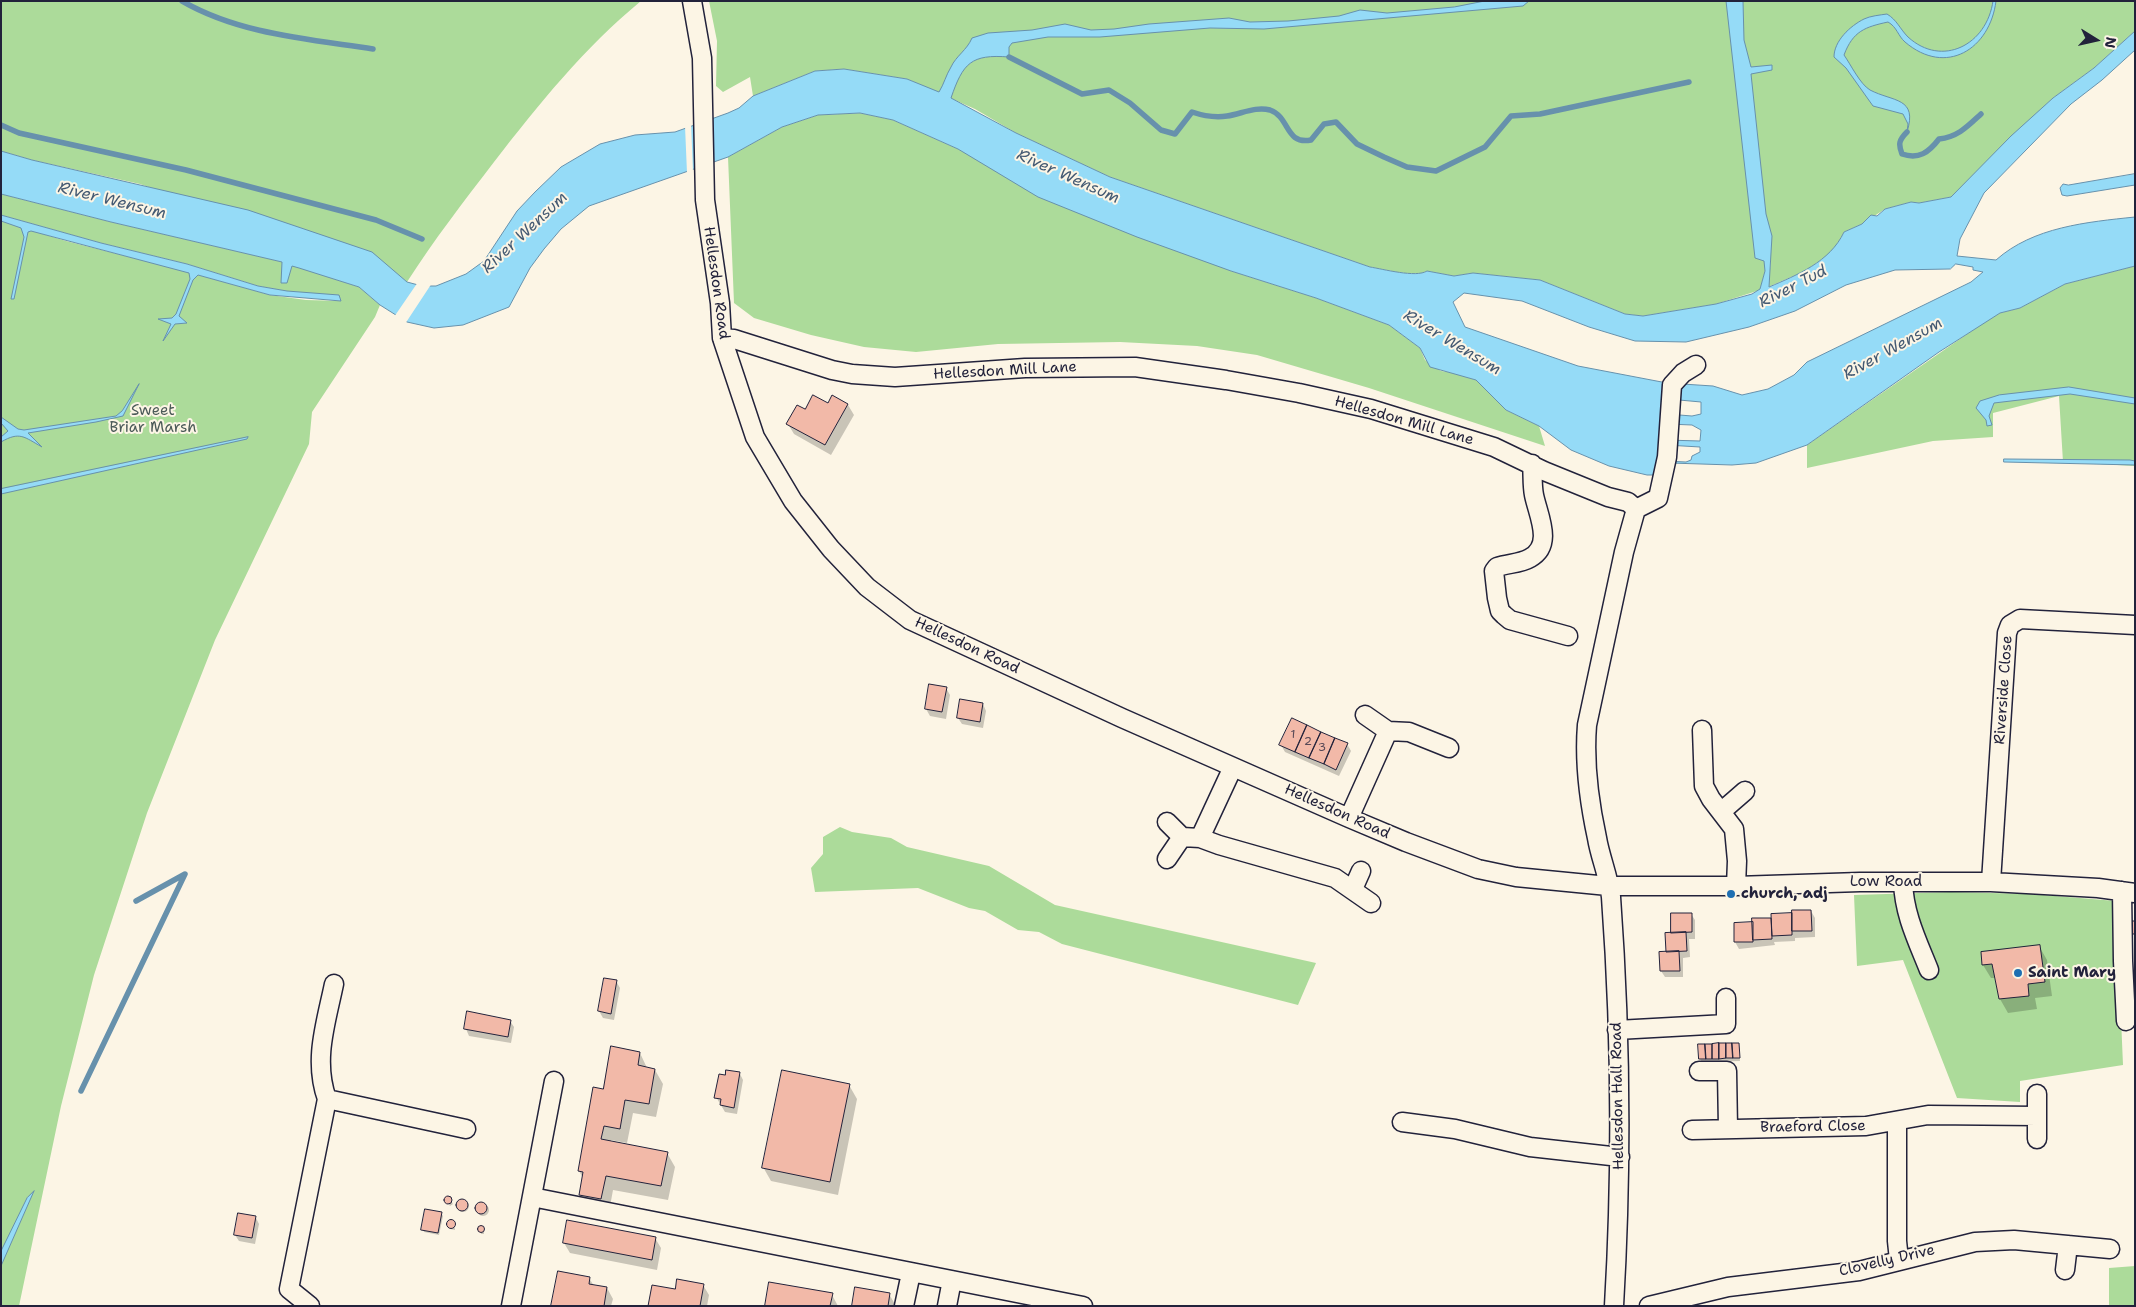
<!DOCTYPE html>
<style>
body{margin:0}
#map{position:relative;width:2136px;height:1307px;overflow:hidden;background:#fcf5e5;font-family:"Shantell Sans",sans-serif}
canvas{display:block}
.frame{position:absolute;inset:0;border:2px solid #22223b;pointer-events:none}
.north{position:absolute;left:2071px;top:15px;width:50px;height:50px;-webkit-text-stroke:4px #fcf5e5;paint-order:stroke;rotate:100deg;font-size:14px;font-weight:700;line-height:20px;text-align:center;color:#22223b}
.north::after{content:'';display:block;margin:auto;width:18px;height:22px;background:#22223b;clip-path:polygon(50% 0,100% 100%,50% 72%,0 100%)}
</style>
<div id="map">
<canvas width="2136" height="1307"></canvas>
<div class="frame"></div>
<div class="north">N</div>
</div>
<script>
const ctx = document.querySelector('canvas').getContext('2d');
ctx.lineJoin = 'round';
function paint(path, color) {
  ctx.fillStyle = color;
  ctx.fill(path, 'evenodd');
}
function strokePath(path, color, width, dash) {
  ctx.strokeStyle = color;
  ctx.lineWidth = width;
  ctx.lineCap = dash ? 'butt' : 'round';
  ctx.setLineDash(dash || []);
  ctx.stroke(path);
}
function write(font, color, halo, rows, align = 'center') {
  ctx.font = font + ' "Shantell Sans",sans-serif';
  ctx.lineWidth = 4;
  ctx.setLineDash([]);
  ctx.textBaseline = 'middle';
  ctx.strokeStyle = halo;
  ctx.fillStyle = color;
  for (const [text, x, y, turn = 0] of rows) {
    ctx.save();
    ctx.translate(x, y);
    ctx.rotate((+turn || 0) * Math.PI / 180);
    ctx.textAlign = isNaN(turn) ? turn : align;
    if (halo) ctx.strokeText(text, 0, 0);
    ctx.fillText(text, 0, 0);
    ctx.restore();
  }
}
paint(new Path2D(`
 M1,1H641C584,48 539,104 494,162C464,201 434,240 407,282L395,273L140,184L32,160L1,151Z
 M709,1H2135V31L2094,68L2053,98L1951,197L1919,203L1911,202L1885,209L1862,224L1844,232L1835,250L1805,271L1768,287L1771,259L1765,271L1760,290L1716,304L1643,316L1625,314L1540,280L1473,273L1454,276L1427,271C1416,278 1384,269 1370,267L1110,177L1016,133L975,109L907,79L844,69L815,71L753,96L750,77L723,92L716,86L717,41Z
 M860,113L893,120L1231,271L1316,298L1389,325L1420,348L1425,360L1441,371L1455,373L1476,380L1506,410L1539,426L1545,446L1369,388L1257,355L1197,346L1120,342L998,344L916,352L864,347L811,335L754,318L734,303L728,157L782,127L818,115Z
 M1,194L111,222L283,262L359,287L380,305L375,317L312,412L309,444L215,640L147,813L94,975L61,1106L19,1306H1V221L66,241L185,271L270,295L306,300L341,301L258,286L187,264L101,243L1,215Z
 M2135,266V466L2063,462L2059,396L1993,413V437L1933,441L1807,468V445L1983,323L2000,313L2020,308L2065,284Z
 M840,827L852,832L891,838L907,847L989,866L1055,905L1316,963L1298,1005L1062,944L1039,932L1018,930L985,911L969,908L918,888L815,892L811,868L823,854V837Z
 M1951,892L2031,894L2116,901L2123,1065L2020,1081V1102L1957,1098L1903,960L1857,966L1854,895Z
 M2135,1266V1306H2109V1268Z`), '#acdb9a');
const water = new Path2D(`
 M1485,1H1529L1523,6L1264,29L1210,28L1100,37H1048L1012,43L1009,47V57C971,54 963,63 951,98L1016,133L1110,177L1370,267C1383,269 1416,278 1427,271L1454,276L1473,273L1540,280L1625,314L1643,316L1716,304L1752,294L1760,289L1765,271L1764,261L1755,258L1726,1H1743L1744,40L1751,67L1772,65V70L1751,74L1766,214L1772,236L1769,287C1797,275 1830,262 1844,232L1862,224L1871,215L1877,216L1885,209L1911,202L1919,203L1951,197L2011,136L2053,98L2094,68L2135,31V50L2102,80L2071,104L1984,193L1960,239L1957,256L1996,260C2033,227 2087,222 2135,217V266L2065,284L2020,308L2000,313L1939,352L1807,445L1756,463L1732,465L1670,463L1661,475H1647L1609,466L1571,450L1539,426L1506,410L1476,380L1430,367L1420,348L1389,325L1316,298L1231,271L1137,237L1038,197L958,149L893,120L860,113L818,115L782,127L728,157L589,206L561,229L544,249L530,268L509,307L463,325L434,328L407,322L380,305L359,287L299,268L292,266L287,283H281L282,262L111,222L1,194V151L32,160L248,210L372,252L407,282L422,286H436L466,274L484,261L517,211L535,192L561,167L600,144L635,135L675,132L728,113L739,108L753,96L815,71L844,69L907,79L939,92C944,84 946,75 951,67C956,56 967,50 972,38L988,33L1032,30L1065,24L1091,30L1114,29L1149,24L1229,18L1250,22L1288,21L1339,16L1360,10L1387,13L1454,7ZM1956,264L1973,267V270L1983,272L1971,282L1807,362L1794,375L1768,389L1742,395L1713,386L1667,383L1578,366L1465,327L1453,302L1464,293L1522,301L1589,327L1635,341L1686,342L1749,327L1795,311L1846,285L1895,270L1950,269ZM1668,399L1701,402V414L1692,416L1667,414ZM1667,424L1692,425L1701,430L1700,441L1666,440ZM1666,445L1700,447V452L1692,456L1691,460L1686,462L1665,461Z
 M1993,1H1996C1990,49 1946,77 1905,42C1898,36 1897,27 1888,22C1865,27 1853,31 1844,55C1851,65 1860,84 1870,90C1893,102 1918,97 1907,132L1908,124L1903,114L1873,106L1846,68L1834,57C1834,41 1850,26 1864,19C1870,16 1880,15 1887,14C1897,20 1900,29 1908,37C1942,68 1987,45 1993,1Z
 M2135,174V185L2067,196L2062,195L2060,188L2063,184L2068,185Z
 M1,215L101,243L187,264L258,286L287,291L339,295L341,301L270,295L198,275L193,280L179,316L187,323L175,324L163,341L171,324L158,319L172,318L176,314L190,279L189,273L31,231L28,232L14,299H11L24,237L21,228L1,221Z
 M139,384L123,416L96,422L28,433L42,447C24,437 20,431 1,442V437L8,431L1,423V417L18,429L24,430L116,416L122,411Z
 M2069,387L2135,398V404L2070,394L1994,403L1989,416L1992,425L1987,426L1986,420L1976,408L1980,401L1999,395Z
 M248,437L247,439L1,494V489Z
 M2004,459L2130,460L2135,461V465L2004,462Z
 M34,1191L1,1266V1251L27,1198Z`);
paint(water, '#95dbf7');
strokePath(water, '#6791ac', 1);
paint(new Path2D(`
 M691,123L693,172L687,173L685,126Z
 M418,282L432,283L405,324L394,317Z`), '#fcf5e5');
paint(new Path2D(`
 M828,405H848L854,415L831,455L794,434L788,424L805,411Z
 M946,688L950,695L946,719L930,716L926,709Z
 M983,704L986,711L983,728L962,724L958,718Z
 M1347,744L1351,751L1339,776L1285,752L1281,745Z
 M1811,911L1815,918V937L1795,938V941L1774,942L1775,945L1739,949L1735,942L1754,923V919H1772Z
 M1691,914L1695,920V939H1689L1690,957L1683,958V977H1665L1661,971L1673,934Z
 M2039,946L2047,960L2052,996L2035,998L2037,1009L2008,1013L2000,999L1996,978H1991L1983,965Z
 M616,981L620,988L614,1020L603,1018L599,1011Z
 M510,1021L514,1027L511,1043L469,1036L466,1029Z
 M1738,1044L1740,1061L1702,1062L1700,1059Z
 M640,1053L647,1068L655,1070L663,1084L656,1117L633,1113L627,1143L611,1140V1142L667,1153L675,1167L668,1200L613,1190L609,1212L588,1208L580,1195L583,1178L579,1171L604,1091Z
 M740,1074L743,1080L737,1114L725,1112L716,1097L726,1077Z
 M849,1085L857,1099L838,1195L771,1181L763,1167Z
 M448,1197L453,1204L450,1206L445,1199Z
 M457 1206a6 6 0 1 1 12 0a6 6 0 1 1-12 0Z
 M477 1210a6 6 0 1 1 12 0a6 6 0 1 1-12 0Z
 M441,1213L443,1216L439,1235L424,1232L423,1229Z
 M256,1218L259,1224L255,1244L239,1241L235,1235Z
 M450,1222H454L455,1230L450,1229Z
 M480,1227L483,1228L484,1234H481Z
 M655,1238L661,1248L657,1270L570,1253L564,1243Z
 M589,1278L594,1286L607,1288L613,1299L611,1306H553Z
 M703,1285L709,1295L707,1306H649L676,1291Z
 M889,1294L896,1306H853Z
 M832,1295L838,1306H766Z`), '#0003');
strokePath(new Path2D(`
 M182,1C239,34 308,39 373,49
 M1009,57L1082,94L1109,90L1130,103L1161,130L1175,134L1192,112C1204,116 1215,118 1227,116C1241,114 1256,106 1270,110C1290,117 1285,145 1311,140L1324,124L1336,122L1357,144L1384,157L1407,167L1436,171L1485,147L1511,116L1540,114L1689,82
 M1,125L19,133L186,170L376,220L422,239
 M1907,132C1899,140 1898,144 1902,154C1919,160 1929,152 1939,139C1958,137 1968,126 1981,114
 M81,1091L185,874L136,901`), '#6791ac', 5.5);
const building = new Path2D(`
 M813,395L828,403L832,395L848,404L825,445L786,424L797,405L805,409Z
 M929,684L947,687L942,712L925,709Z
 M960,699L983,703L980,722L957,718Z
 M1292,718L1307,725L1295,752L1279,745Z
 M1307,725L1321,732L1309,758L1295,752Z
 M1321,732L1335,738L1324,764L1309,758Z
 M1335,738L1348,743L1336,770L1324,764Z
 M1792,910H1811L1812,931H1792Z
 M1671,913H1692V932L1671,933Z
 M1792,913V935L1772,936L1771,914Z
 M1752,918H1771L1772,939L1753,940Z
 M2132,921H2135V934H2133Z
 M1753,922V942H1734V923Z
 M1686,932L1687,951L1666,952L1665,933Z
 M2040,945L2045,982L2028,984L2029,996L1999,999L1992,964L1982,965L1981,952Z
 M1679,951L1680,971H1660L1659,952Z
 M604,978L617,980L611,1014L598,1011Z
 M467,1011L511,1020L508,1037L464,1029Z
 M1719,1043V1059H1712V1044Z
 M1719,1043H1726V1058L1719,1059Z
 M1726,1043H1732L1733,1058H1726Z
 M1732,1043H1739L1740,1058H1733Z
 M1698,1044H1705L1706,1059H1699Z
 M1705,1044H1712V1059H1706Z
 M611,1046L640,1052L638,1065L655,1069L649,1104L625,1100L620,1129L604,1126L601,1139L668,1152L661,1186L606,1176L601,1199L579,1195L583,1172L578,1171L593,1087L603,1089Z
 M726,1070L740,1072L734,1108L720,1105L721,1099L714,1098L719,1074L725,1075Z
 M782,1070L850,1084L830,1182L762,1168Z
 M444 1200a4 4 0 1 1 8 0a4 4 0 1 1-8 0Z
 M456 1205a6 6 0 1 1 12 0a6 6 0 1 1-12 0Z
 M475 1208a6 6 0 1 1 12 0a6 6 0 1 1-12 0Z
 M425,1209L442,1212L438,1233L421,1230Z
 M238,1213L256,1216L252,1238L234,1235Z
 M446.5 1224a4.5 4.5 0 1 1 9 0a4.5 4.5 0 1 1-9 0Z
 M567,1220L656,1237L652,1260L563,1243Z
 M477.5 1229a3.5 3.5 0 1 1 7 0a3.5 3.5 0 1 1-7 0Z
 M558,1271L590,1277L589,1284L607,1287L604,1306H551Z
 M677,1279L704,1284L700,1306H648L652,1285L675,1289Z
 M769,1282L833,1293L830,1306H765Z
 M855,1287L890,1293L888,1306H852Z`);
paint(building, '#f2b9a8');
strokePath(building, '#22223b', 1);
const minor = new Path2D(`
 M692,1L702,58L705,200L720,303L722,338L755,437L793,501L831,549L867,587L910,620L1122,718L1349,818L1406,842L1478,869L1516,877L1608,886H1736L1860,882H1991L2098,888L2135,893
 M722,338L734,339L832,370L852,374L895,377L1025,368L1135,367L1226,380L1299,393L1371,409L1494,447L1544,471L1608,497L1628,502L1636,509L1624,552L1587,725C1584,762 1589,801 1597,838C1600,857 1609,877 1611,897C1621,1033 1622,1170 1614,1306
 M1532,464C1533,474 1532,485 1534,495C1538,515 1554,545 1530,558C1520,564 1508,563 1497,567L1494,571L1497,598L1500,611L1504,615L1510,620L1568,636
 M1636,509L1658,498L1667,457L1672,385L1683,373L1696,365
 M1702,730L1704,786L1711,799L1734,829L1737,861L1736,886
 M1388,731L1409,732L1449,748
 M1722,811L1745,791
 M1349,818L1388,731L1365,715
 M1167,822L1182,837
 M1200,838L1233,767
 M1167,859L1182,837L1200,838L1219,845L1335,878L1371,903
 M1903,882C1904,914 1917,940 1929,970
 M1991,882L2007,633L2010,625L2020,619L2135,625
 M1353,889L1361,871
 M2122,891L2123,961L2126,1021
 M1617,1030L1726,1024V998
 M1699,1071H1727L1728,1128
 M2037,1094V1116
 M327,1099C313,1060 326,1023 334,984
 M1402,1122L1455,1129L1530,1147L1620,1157
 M1897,1122V1241L1899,1260
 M1692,1130L1866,1126L1928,1115L2037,1116V1139
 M532,1197L1083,1306
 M2065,1270L2068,1245
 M310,1306L289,1289L327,1099L466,1129
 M511,1306L554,1081
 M904,1306L911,1273
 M947,1306L952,1280
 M1649,1306L1728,1287L1859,1271L1975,1242L2014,1240L2110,1249`);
strokePath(minor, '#22223b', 21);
strokePath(minor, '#fcf5e5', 18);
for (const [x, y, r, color] of [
 [1731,894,5,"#1f6fb2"],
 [2018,973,5,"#1f6fb2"]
]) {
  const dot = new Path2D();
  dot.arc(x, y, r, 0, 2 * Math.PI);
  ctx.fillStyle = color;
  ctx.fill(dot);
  strokePath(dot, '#fcf5e5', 2);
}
write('12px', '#564856', null, [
 ["1",1293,735],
 ["2",1308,742],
 ["3",1322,748]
]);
write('15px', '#22223b', '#fcf5e5', [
 ["Hellesdon Road",716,283,82],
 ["Hellesdon Mill Lane",1005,371,-3],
 ["Hellesdon Mill Lane",1404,421,16],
 ["Hellesdon Road",967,646,25],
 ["Riverside Close",2004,690,-86],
 ["Hellesdon Road",1337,812,24],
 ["Low Road",1886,882],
 ["Hellesdon Hall Road",1618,1096,-91],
 ["Braeford Close",1813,1127,-1],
 ["Clovelly Drive",1887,1261,-13]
]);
write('15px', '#4b5a58', '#fcf5e5', [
 ["Sweet",153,411],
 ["Briar Marsh",153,428]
]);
write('bold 15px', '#22223b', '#fcf5e5', [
 ["church, adj",1741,894],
 ["Saint Mary",2028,973]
], 'left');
write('italic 16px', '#445a73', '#fcf5e5', [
 ["River Wensum",1068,177,24],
 ["River Wensum",112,201,14],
 ["River Wensum",525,233,-43],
 ["River Tud",1793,287,-27],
 ["River Wensum",1452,343,31],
 ["River Wensum",1893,349,-29]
]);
</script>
